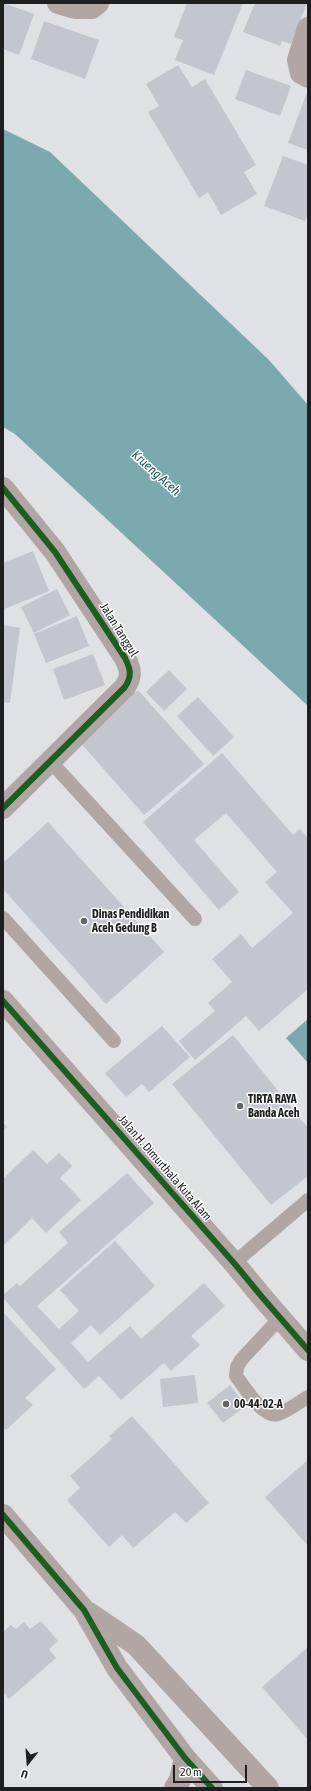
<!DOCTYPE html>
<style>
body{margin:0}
#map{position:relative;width:311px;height:1791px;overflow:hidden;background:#e0e1e4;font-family:"Asap Condensed",sans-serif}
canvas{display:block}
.frame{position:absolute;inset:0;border:4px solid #1f1f21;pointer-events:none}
.north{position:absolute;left:8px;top:1743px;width:40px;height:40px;-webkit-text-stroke:3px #fff;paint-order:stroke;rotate:197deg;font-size:11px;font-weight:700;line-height:16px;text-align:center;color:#1f1f21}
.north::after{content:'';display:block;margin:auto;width:14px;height:18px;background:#1f1f21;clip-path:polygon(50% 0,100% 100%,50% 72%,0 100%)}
.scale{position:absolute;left:173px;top:1765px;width:74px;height:18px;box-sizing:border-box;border:2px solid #1f1f21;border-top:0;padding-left:5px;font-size:12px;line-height:14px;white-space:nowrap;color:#1f1f21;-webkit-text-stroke:3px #fff;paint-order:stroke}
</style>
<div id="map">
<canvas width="311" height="1791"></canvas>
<div class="frame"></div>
<div class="north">U</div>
<div class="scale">20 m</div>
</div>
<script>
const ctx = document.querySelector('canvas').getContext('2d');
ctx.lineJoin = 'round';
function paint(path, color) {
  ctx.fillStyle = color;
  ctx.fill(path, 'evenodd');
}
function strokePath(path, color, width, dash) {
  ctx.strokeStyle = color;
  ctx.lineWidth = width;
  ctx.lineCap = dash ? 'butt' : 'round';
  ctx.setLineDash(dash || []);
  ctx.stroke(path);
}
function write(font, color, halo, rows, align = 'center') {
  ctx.font = font + ' "Asap Condensed",sans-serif';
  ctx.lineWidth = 3;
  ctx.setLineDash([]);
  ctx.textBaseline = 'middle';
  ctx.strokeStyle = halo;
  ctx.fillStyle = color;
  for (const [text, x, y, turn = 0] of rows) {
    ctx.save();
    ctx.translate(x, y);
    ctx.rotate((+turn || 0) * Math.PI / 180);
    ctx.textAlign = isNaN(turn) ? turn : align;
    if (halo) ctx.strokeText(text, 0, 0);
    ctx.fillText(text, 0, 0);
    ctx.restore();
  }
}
paint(new Path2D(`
 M3,129L50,152L269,360L308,405V706L15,434L3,427Z
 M308,1019V1063L286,1038Z`), '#7aa9b0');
paint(new Path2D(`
 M3,3L34,14L19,55L3,49Z
 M187,3H243L214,75L175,60L183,40L174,37Z
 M255,3H307L291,44L282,41L280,46L243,32Z
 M44,21L99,40L85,79L31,59Z
 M178,65L192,87L205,79L256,165L244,172L257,194L221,215L208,192L199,198L148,112L159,106L146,84Z
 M246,70L291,86L280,116L235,99Z
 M308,90V150L288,143Z
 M283,156L308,165V213L305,221L264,206Z
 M33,551L49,591L4,609L3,605V563Z
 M57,589L70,615L34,633L21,607Z
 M77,616L89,646L46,663L34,634Z
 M3,625L20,628L10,703L3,702Z
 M93,654L105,685L64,700L53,669Z
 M169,670L187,689L164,711L146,692Z
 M138,690L204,764L144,815L79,741Z
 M198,697L234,737L213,756L177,716Z
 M222,753L293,835L300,829L308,838V989L259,1031L246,1016L195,1060L179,1041L215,1011L208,1003L232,982L212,959L241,934L252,948L293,913L265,882L277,872L226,813L194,840L239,892L219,910L143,822Z
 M48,822L164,952L106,1004L3,889V863Z
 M162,1026L190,1057L149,1092L142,1084L126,1097L105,1073Z
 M233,1035L308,1128V1176L271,1205L172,1084Z
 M3,1122L7,1127L3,1130Z
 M33,1150L47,1164L59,1153L72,1166L60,1178L81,1200L46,1233L32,1218L3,1246V1179Z
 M127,1173L154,1203L37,1306L59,1329L79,1311L60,1290L115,1241L155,1286L100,1335L91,1325L71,1343L88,1362L130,1326L141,1339L204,1283L225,1306L191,1336L200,1345L171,1371L164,1363L121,1400L99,1376L84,1389L3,1298V1295L17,1283L20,1286L68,1243L59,1232Z
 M3,1312L56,1369L25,1398L33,1405L6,1430L3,1427Z
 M195,1375L198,1403L163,1407L160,1379Z
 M230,1385L246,1406L223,1423L207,1403Z
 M132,1416L209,1503L186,1523L175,1512L133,1548L122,1535L109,1547L67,1500L80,1488L70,1476L112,1439L109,1436Z
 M308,1460V1546L265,1497Z
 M41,1621L58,1641L49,1649L56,1658L9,1699L3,1691V1632L11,1625L16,1629L24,1622L30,1629Z
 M308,1647V1740L262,1687Z`), '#c3c5cf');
strokePath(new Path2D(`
 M50,761L195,919
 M3,918L114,1041
 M234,1263L308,1200
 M280,1318L241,1360L237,1367L236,1376C244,1386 263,1419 278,1414C288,1411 299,1402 308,1397`), '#b2a6a5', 14);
strokePath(new Path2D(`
 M58,3L75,8H92L98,3
 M308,28L298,60L301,73L308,77
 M3,488L55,552L125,658C131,670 132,676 125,687L3,808
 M3,1001L234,1263L262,1297L308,1350`), '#b2a6a5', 22);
strokePath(new Path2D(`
 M3,1515L84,1610L117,1668L185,1758L212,1788
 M89,1613L136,1645L268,1788`), '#b1a6a4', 22);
strokePath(new Path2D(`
 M175,1788L180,1780L185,1758`), '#ada1a2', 22);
strokePath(new Path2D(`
 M3,488L55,552L125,658C131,670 132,676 125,687L3,808
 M3,1001L234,1263L262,1297L308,1350
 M3,1515L84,1610L117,1668L185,1758L212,1788`), '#1b5e20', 6);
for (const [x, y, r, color] of [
 [84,921,4,"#636365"],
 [240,1106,4,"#636365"],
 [226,1404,4,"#636365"]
]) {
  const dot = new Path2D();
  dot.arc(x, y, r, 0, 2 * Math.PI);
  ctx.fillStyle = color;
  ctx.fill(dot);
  strokePath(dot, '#fff', 1.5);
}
write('12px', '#1f1f21', '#fff', [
 ["Jalan Tanggul",119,630,58],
 ["Jalan H. Dimurthala Kuta Alam",165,1168,49]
]);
write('bold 12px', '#1f1f21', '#fff', [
 ["Dinas Pendidikan",92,914],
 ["Aceh Gedung B",92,928],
 ["TIRTA RAYA",248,1099],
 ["Banda Aceh",248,1113],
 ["00-44-02-A",234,1404]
], 'left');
write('italic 13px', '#1c555c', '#fff', [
 ["Krueng Aceh",156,473,42]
]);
</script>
